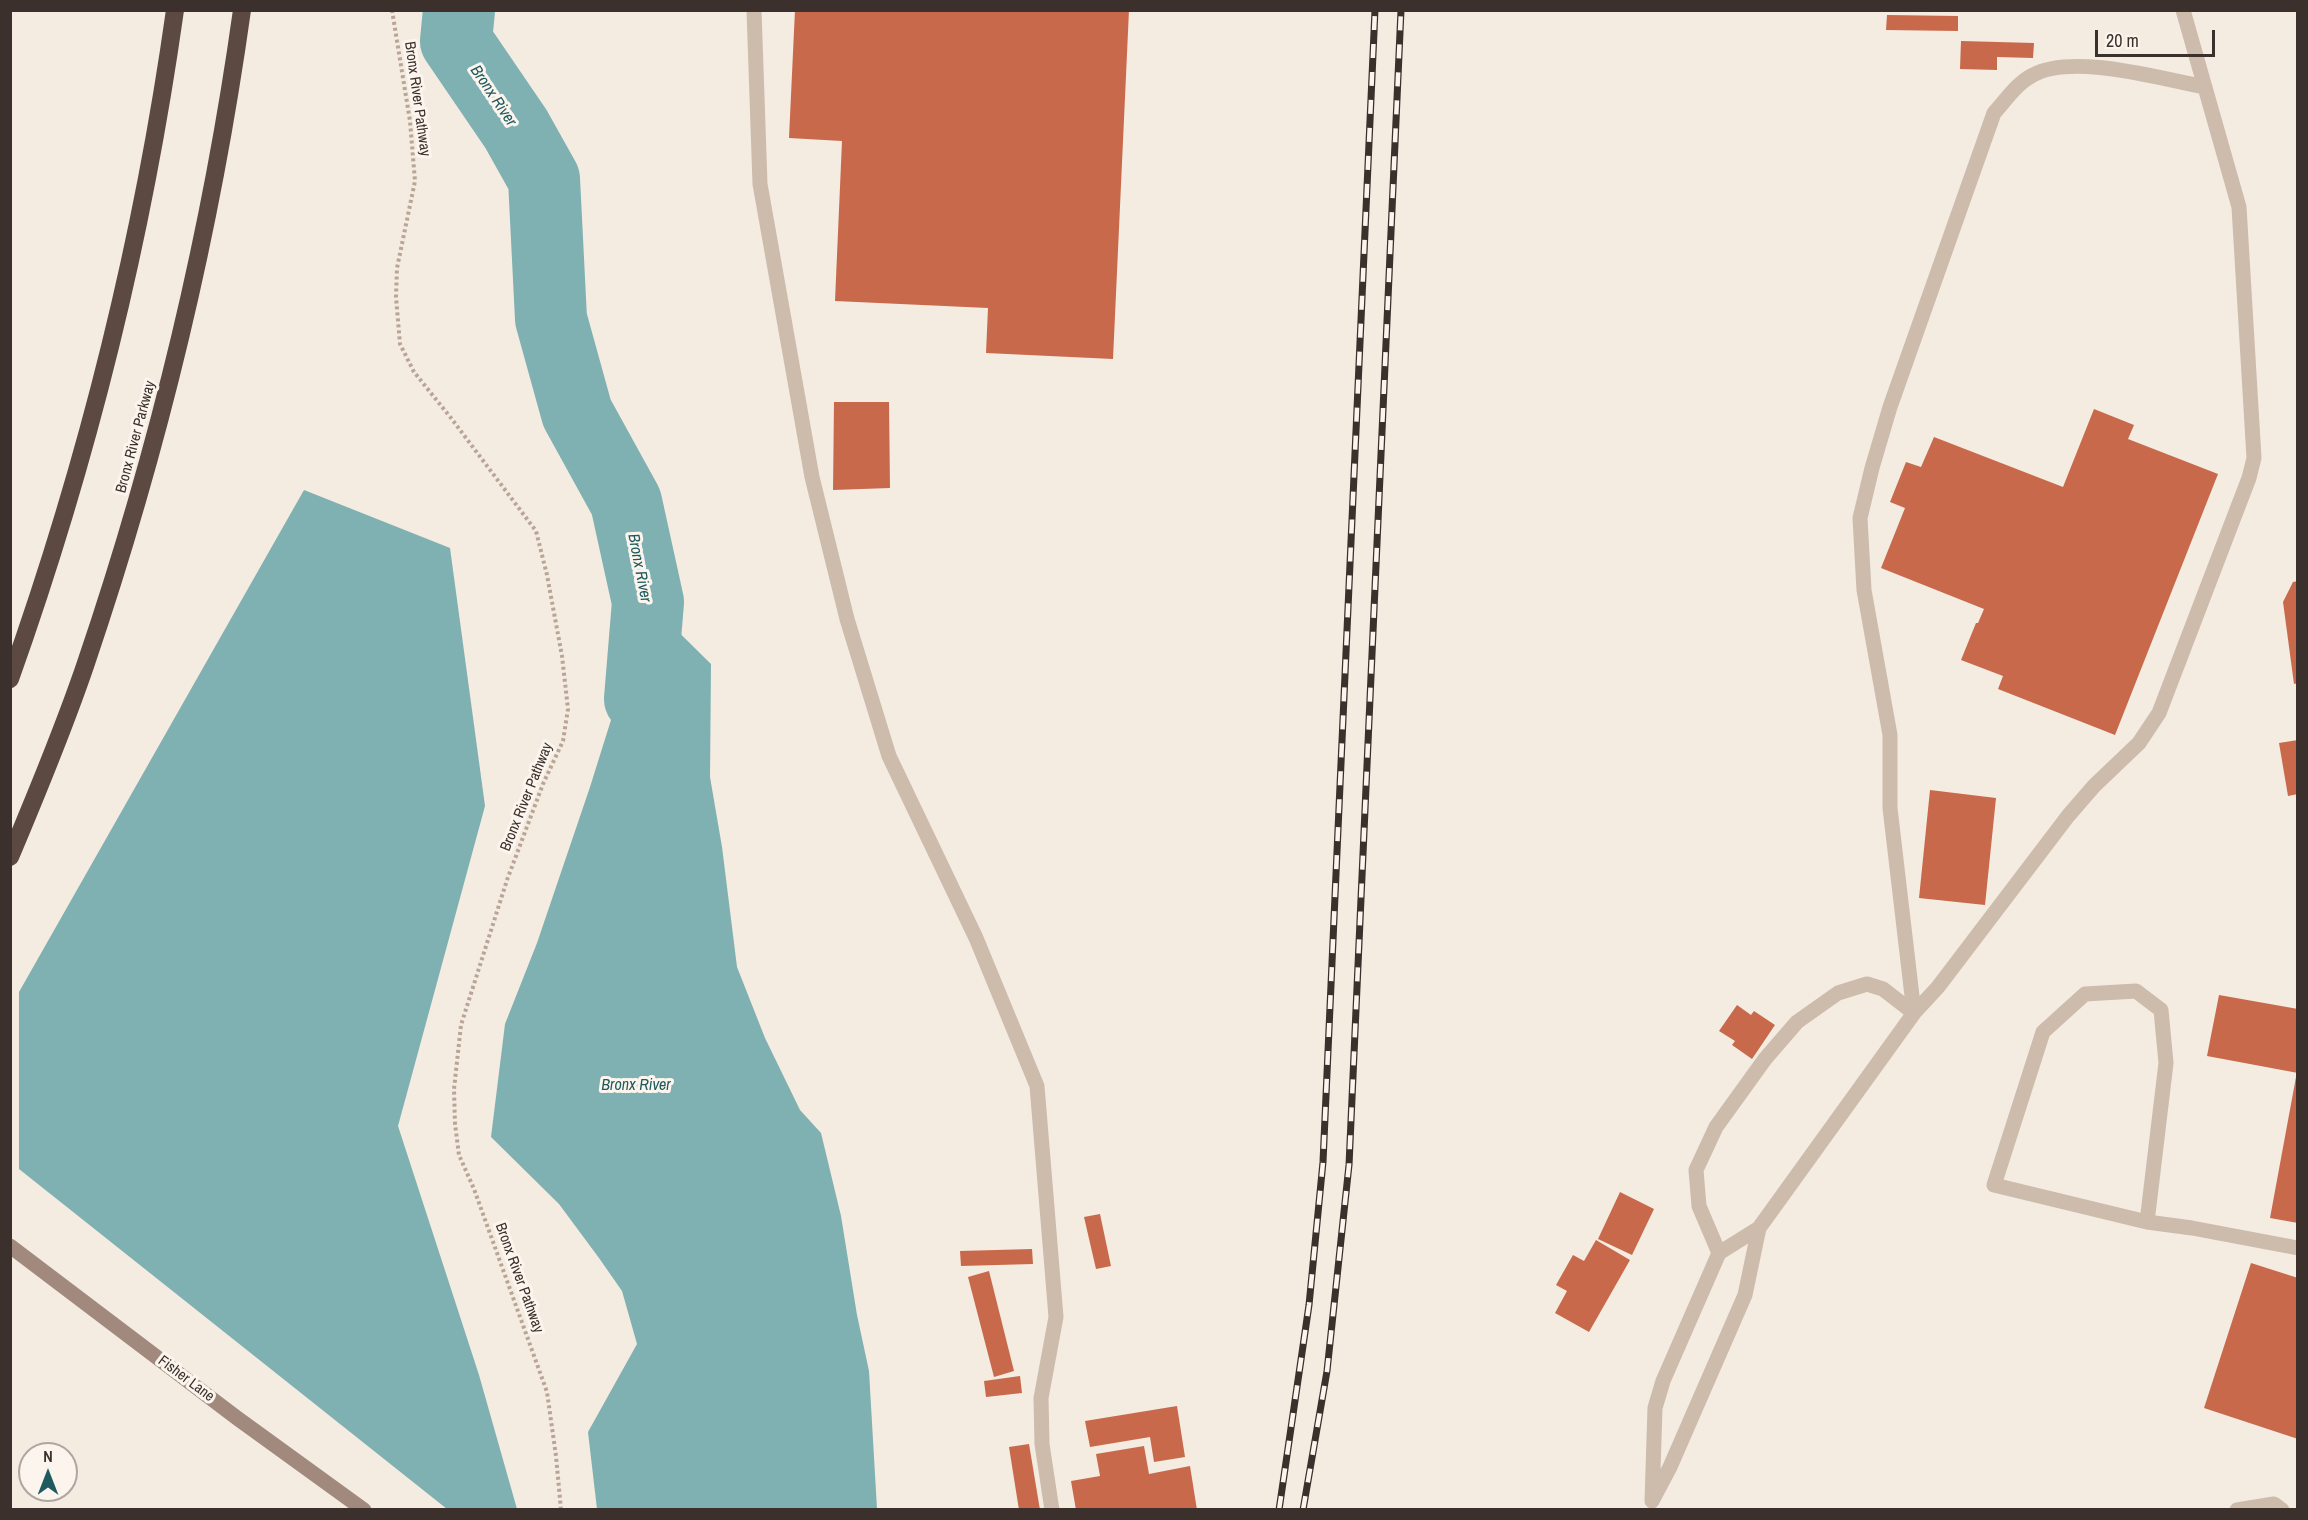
<!DOCTYPE html>
<style>
body{margin:0}
#map{position:relative;width:2308px;height:1520px;overflow:hidden;background:#f4ebe1;font-family:"Archivo Narrow",sans-serif}
canvas{display:block}
.frame{position:absolute;inset:0;border:12px solid #3b302b;pointer-events:none}
.north{position:absolute;left:18px;top:1442px;width:60px;height:60px;box-sizing:border-box;background:#fbf5ee;border:2px solid #aea6a0;border-radius:50%;rotate:0deg;font-size:16px;font-weight:700;line-height:24px;text-align:center;color:#3b302b}
.north::after{content:'';display:block;margin:auto;width:21px;height:27px;background:#1f5a5e;clip-path:polygon(50% 0,100% 100%,50% 72%,0 100%)}
.scale{position:absolute;left:2095px;top:30px;width:120px;height:27px;box-sizing:border-box;border:3px solid #3b302b;border-top:0;padding-left:8px;font-size:18px;line-height:21px;white-space:nowrap;color:#3b302b;-webkit-text-stroke:4px #fbf5ee;paint-order:stroke}
</style>
<div id="map">
<canvas width="2308" height="1520"></canvas>
<div class="frame"></div>
<div class="north">N</div>
<div class="scale">20 m</div>
</div>
<script>
const ctx = document.querySelector('canvas').getContext('2d');
ctx.lineJoin = 'round';
function paint(path, color) {
  ctx.fillStyle = color;
  ctx.fill(path, 'evenodd');
}
function strokePath(path, color, width, dash) {
  ctx.strokeStyle = color;
  ctx.lineWidth = width;
  ctx.lineCap = dash ? 'butt' : 'round';
  ctx.setLineDash(dash || []);
  ctx.stroke(path);
}
function write(font, color, halo, rows, align = 'center') {
  ctx.font = font + ' "Archivo Narrow",sans-serif';
  ctx.lineWidth = 6;
  ctx.setLineDash([]);
  ctx.textBaseline = 'middle';
  ctx.strokeStyle = halo;
  ctx.fillStyle = color;
  for (const [text, x, y, turn = 0] of rows) {
    ctx.save();
    ctx.translate(x, y);
    ctx.rotate((+turn || 0) * Math.PI / 180);
    ctx.textAlign = isNaN(turn) ? turn : align;
    if (halo) ctx.strokeText(text, 0, 0);
    ctx.fillText(text, 0, 0);
    ctx.restore();
  }
}
paint(new Path2D(`
 M304,490L450,548L485,806L398,1126L479,1375L517,1509H447L19,1169V992Z
 M648,602L711,664L710,777L722,847L737,967L765,1038L800,1110L821,1133L841,1216L857,1315L869,1371L877,1509H597L588,1432L637,1344L622,1291L599,1258L559,1204L491,1137L505,1024L537,943L590,787Z`), '#7fb0b2');
strokePath(new Path2D(`
 M459,10L456,41L516,129L544,179L551,319L577,413L626,502L648,602L640,699`), '#7fb0b2', 72);
paint(new Path2D(`
 M795,10H1129L1113,359L986,353L988,308L835,301L842,141L789,138Z
 M1887,15L1958,16V31L1886,30Z
 M1961,41L2034,43L2033,58L1997,57V70L1960,69Z
 M834,402H889L890,488L833,490Z
 M2094,409L2134,425L2128,439L2218,474L2115,735L1998,689L2003,676L1961,660L1976,623H1978L1984,609L1881,568L1905,508L1890,502L1906,462L1921,467L1934,437L2063,487Z
 M2298,581V683L2294,684L2283,602L2293,582Z
 M2298,740V794L2288,796L2279,743Z
 M1930,790L1996,798L1985,905L1919,898Z
 M2219,995L2298,1009V1073L2207,1056Z
 M1737,1005L1751,1015L1754,1011L1775,1025L1752,1059L1732,1045L1735,1041L1719,1031Z
 M2296,1077H2298V1223L2270,1218Z
 M1620,1192L1654,1209L1632,1255L1598,1239Z
 M1100,1214L1111,1266L1096,1269L1084,1217Z
 M1596,1240L1630,1260L1589,1332L1555,1313L1567,1291L1556,1285L1573,1255L1584,1261Z
 M1032,1249L1033,1264L961,1266L960,1251Z
 M2251,1263L2298,1278V1439L2204,1408Z
 M989,1271L1014,1371L994,1377L968,1277Z
 M1020,1376L1022,1393L986,1397L984,1381Z
 M1177,1406L1185,1457L1154,1462L1150,1437L1090,1447L1085,1421Z
 M1029,1444L1040,1510H1019L1009,1447Z
 M1144,1446L1149,1474L1190,1466L1197,1510H1076L1071,1481L1100,1476L1096,1454Z`), '#c8694b');
strokePath(new Path2D(`
 M392,10L410,121L415,181L397,268L396,297L400,344L414,372L451,418L536,531L547,575L562,656L568,709L563,741L543,784L507,880L461,1025L454,1089L455,1124L459,1155L474,1189L547,1392L556,1456L561,1510`), '#b9a596', 4, [3, 3]);
strokePath(new Path2D(`
 M754,10L760,184L812,477L847,619L889,756L976,938L1037,1086L1056,1317L1041,1398L1042,1444L1052,1510
 M1914,1013L1890,808V735L1864,590L1860,518L1872,468L1890,407L1994,113C2006,100 2017,83 2033,75C2073,53 2161,79 2205,87
 M2147,1222L2166,1063L2161,1010L2136,991L2085,994L2043,1032L1994,1185L2147,1222L2192,1228L2298,1248
 M1759,1228L1745,1295L1670,1467L1652,1501L1655,1408L1663,1381L1719,1253L1759,1228L1914,1013L1938,987L2068,816L2094,786L2139,743L2159,713L2249,478L2254,458L2239,207L2183,10
 M1719,1253L1699,1206L1696,1170L1716,1127L1765,1059L1797,1022L1838,993L1867,984L1883,989L1914,1013
 M2237,1510L2274,1504L2282,1510`), '#cdbbac', 15);
strokePath(new Path2D(`
 M10,1246L237,1418L364,1510`), '#a18a7d', 15);
strokePath(new Path2D(`
 M10,679C87,463 143,238 175,10
 M10,857C37,793 64,728 86,663C158,451 211,232 242,10`), '#5c4a42', 18);
const rail = new Path2D(`
 M1279,1510L1309,1305L1323,1162L1375,10
 M1303,1510L1327,1371L1349,1165L1401,10`);
strokePath(rail, '#3b302b', 7);
strokePath(rail, '#fbf5ee', 4.5, [14]);
write('15px', '#3b302b', '#fbf5ee', [
 ["Bronx River Pathway",417,99,82],
 ["Bronx River Parkway",136,437,-75],
 ["Bronx River Pathway",527,797,-68],
 ["Bronx River Pathway",519,1278,70],
 ["Fisher Lane",186,1379,37]
]);
write('italic 16px', '#1f5a5e', '#fbf5ee', [
 ["Bronx River",493,96,56],
 ["Bronx River",639,568,79],
 ["Bronx River",636,1086]
]);
</script>
